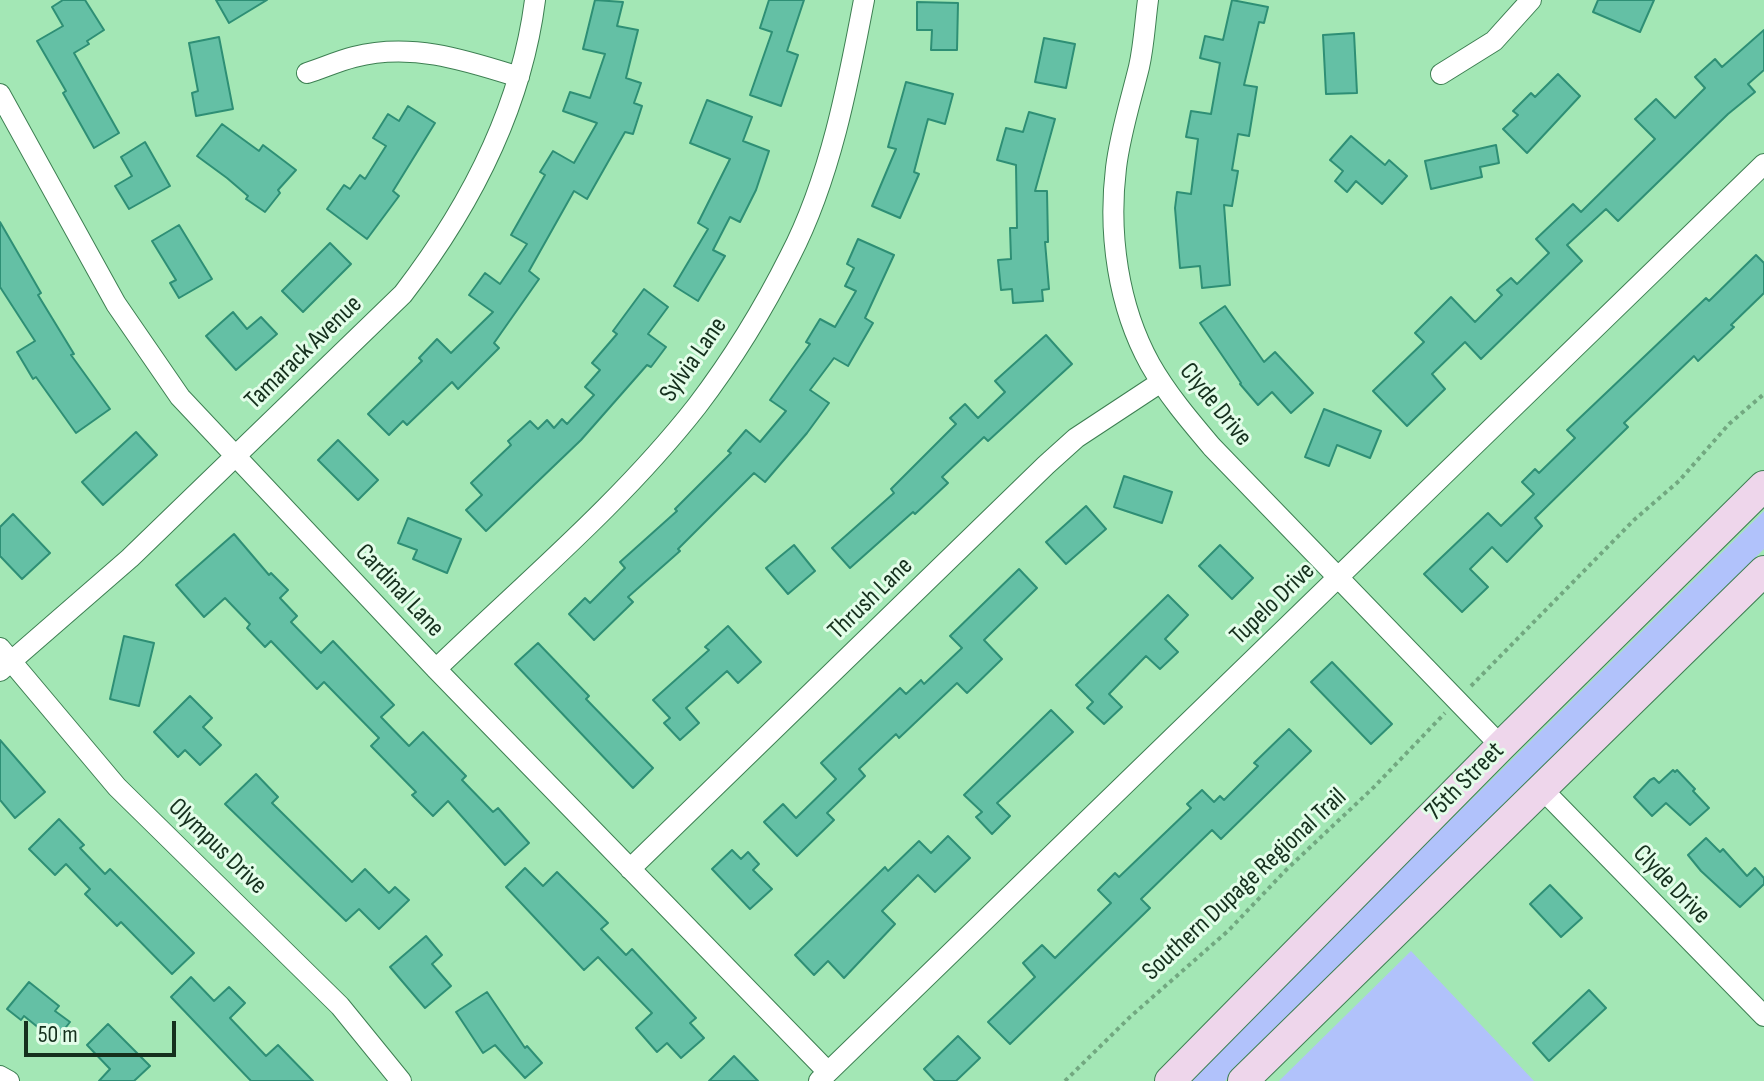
<!DOCTYPE html>
<style>
body{margin:0}
#map{position:relative;width:1764px;height:1081px;overflow:hidden;background:#a3e7b5;font-family:"Sofia Sans Condensed",sans-serif}
canvas{display:block}
.scale{position:absolute;left:24px;top:1021px;width:152px;height:36px;box-sizing:border-box;border:4px solid #15301d;border-top:0;padding-left:10px;font-size:24px;line-height:28px;white-space:nowrap;color:#15301d;-webkit-text-stroke:6px #e3fde9;paint-order:stroke}
</style>
<div id="map">
<canvas width="1764" height="1081"></canvas>
<div class="scale">50 m</div>
</div>
<script>
const ctx = document.querySelector('canvas').getContext('2d');
ctx.lineJoin = 'round';
function paint(path, color) {
  ctx.fillStyle = color;
  ctx.fill(path, 'evenodd');
}
function strokePath(path, color, width, dash) {
  ctx.strokeStyle = color;
  ctx.lineWidth = width;
  ctx.lineCap = dash ? 'butt' : 'round';
  ctx.setLineDash(dash || []);
  ctx.stroke(path);
}
function write(font, color, halo, rows, align = 'center') {
  ctx.font = font + ' "Sofia Sans Condensed",sans-serif';
  ctx.lineWidth = 6;
  ctx.setLineDash([]);
  ctx.textBaseline = 'middle';
  ctx.strokeStyle = halo;
  ctx.fillStyle = color;
  for (const [text, x, y, turn = 0] of rows) {
    ctx.save();
    ctx.translate(x, y);
    ctx.rotate((+turn || 0) * Math.PI / 180);
    ctx.textAlign = isNaN(turn) ? turn : align;
    if (halo) ctx.strokeText(text, 0, 0);
    ctx.fillText(text, 0, 0);
    ctx.restore();
  }
}
paint(new Path2D(`
 M1764,511V549L1225,1081H1186Z
 M1411,951L1534,1081H1279Z`), '#b1c2fb');
const building = new Path2D(`
 M63,0H85L104,30L87,41L89,44L74,53L119,133L94,148L63,93L66,91L37,41L63,26L52,7Z
 M216,0H267L229,23Z
 M595,0L623,2L617,26L638,30L626,78L641,83L634,103L642,106L633,134L625,132L587,199L574,191L529,271L539,279L494,343L499,348L458,389L452,382L407,425L403,421L389,435L368,414L422,361L419,358L437,339L451,353L493,312L469,295L485,273L500,284L527,244L511,235L545,175L540,172L553,151L574,163L597,123L563,111L570,92L590,98L605,54L583,49Z
 M769,0H804L787,51L798,55L781,106L750,95L772,32L760,28Z
 M1232,0L1268,7L1264,23L1259,22L1244,85L1257,87L1249,136L1238,134L1232,170L1238,171L1232,206L1224,205L1230,285L1202,288L1200,266L1180,268L1175,208L1177,192L1191,194L1198,139L1186,137L1191,111L1211,114L1220,63L1200,58L1205,36L1223,40Z
 M1598,0H1654L1640,32L1593,12Z
 M917,2L958,3L957,50H931L932,30H917Z
 M1764,30V70L1748,84L1755,92L1728,114L1618,221L1606,209L1567,245L1582,261L1481,359L1465,342L1432,374L1445,389L1407,426L1373,391L1424,342L1415,333L1451,297L1475,322L1502,295L1497,290L1511,278L1517,284L1549,253L1536,239L1573,204L1581,212L1655,139L1635,119L1656,99L1675,118L1705,88L1695,77L1715,59L1722,67Z
 M1354,33L1357,93L1326,94L1323,35Z
 M219,37L233,109L196,116L192,93L198,91L189,43Z
 M1044,38L1075,44L1066,88L1035,82Z
 M1558,74L1580,96L1527,153L1503,129L1518,115L1513,111L1531,93L1535,97Z
 M906,82L953,94L945,124L928,119L914,172L919,174L900,218L872,206L896,149L888,147Z
 M707,100L752,117L743,141L769,151L756,190L740,222L730,217L713,250L725,256L698,301L674,286L708,229L698,223L730,159L690,143Z
 M408,106L435,123L393,191L399,196L367,239L327,209L344,185L350,189L360,175L365,179L386,146L373,138L388,114L399,121Z
 M1029,112L1055,119L1035,191H1047L1048,242H1045L1049,289L1042,290L1043,301L1013,303L1012,289L1001,290L998,260L1011,259L1010,228H1017L1016,165L997,160L1006,128L1023,132Z
 M222,124L259,151L263,145L296,170L278,190L280,193L265,212L246,199L248,196L227,178L197,156Z
 M1351,136L1385,165L1389,160L1407,176L1382,204L1356,181L1347,192L1335,181L1343,171L1330,160Z
 M145,142L170,186L129,209L115,186L132,176L121,157Z
 M1496,145L1499,163L1480,167L1482,177L1431,189L1425,161Z
 M0,222L41,293L38,295L74,354L71,355L110,409L76,433L36,377L33,379L17,352L35,341L0,287Z
 M179,225L212,279L179,298L170,283L176,280L152,241Z
 M858,239L894,255L865,318L873,323L848,366L834,358L810,390L829,403L807,433L765,482L754,473L678,549L680,551L628,597L633,602L594,640L569,614L585,598L590,603L625,568L620,562L677,511L675,509L731,453L728,451L746,430L760,442L786,411L770,400L810,344L806,342L820,319L835,327L856,291L845,286L854,268L847,264Z
 M330,243L351,264L303,312L282,291Z
 M1756,255L1764,263V293L1731,325L1734,327L1698,361L1694,356L1624,423L1628,427L1535,518L1542,526L1507,562L1492,547L1470,569L1488,587L1462,612L1424,574L1488,513L1501,526L1534,494L1522,482L1535,469L1539,473L1575,438L1567,430L1706,298L1709,301Z
 M644,289L668,307L648,334L666,347L651,367L647,365L581,440L486,531L466,510L482,495L471,483L511,445L508,441L530,421L538,429L547,420L554,428L562,419L567,424L594,395L585,387L600,370L592,363L617,334L613,331Z
 M1225,306L1264,362L1275,352L1313,393L1291,413L1272,392L1258,405L1240,384L1241,383L1200,323Z
 M233,312L247,329L261,317L277,334L236,370L206,336Z
 M1046,335L1072,364L988,441L984,437L942,477L948,483L915,514L913,512L850,568L832,548L894,493L891,489L956,424L950,418L965,404L978,418L1005,392L995,381Z
 M1324,409L1381,431L1370,458L1337,445L1329,466L1305,457Z
 M136,432L157,455L103,505L82,482Z
 M338,440L378,480L358,500L318,460Z
 M1124,476L1172,492L1162,523L1114,507Z
 M1086,506L1106,529L1066,564L1046,542Z
 M13,514L50,553L22,579L0,556V527Z
 M408,518L461,539L447,573L413,559L417,550L398,543Z
 M234,534L269,575L271,573L288,590L280,598L297,616L291,622L321,653L333,641L394,705L381,717L409,746L423,732L466,776L462,780L493,812L498,808L529,843L505,865L448,801L433,816L412,795L416,792L371,746L379,738L324,682L317,689L271,641L265,647L247,628L250,624L225,598L204,617L176,585Z
 M794,545L815,571L788,594L766,568Z
 M1220,545L1253,578L1232,599L1199,566Z
 M1019,569L1037,588L984,640L1002,659L967,693L957,683L899,738L896,734L859,769L865,776L827,813L834,820L797,856L764,822L783,804L796,818L836,779L821,763L900,688L906,694L921,680L924,684L962,648L950,636Z
 M1168,595L1188,615L1165,639L1178,652L1160,669L1146,656L1109,694L1122,707L1104,724L1087,708L1093,702L1076,685Z
 M728,626L761,662L738,683L727,671L686,708L699,723L680,740L664,723L670,718L653,700L709,650L705,647Z
 M124,636L154,643L139,706L110,699Z
 M538,643L589,696L586,699L653,768L633,788L515,664Z
 M1332,662L1392,724L1371,744L1311,682Z
 M190,696L212,718L203,727L221,745L200,765L185,750L178,757L154,732Z
 M1051,710L1073,732L997,803L1010,816L992,834L976,817L982,812L964,795Z
 M1289,729L1311,751L1221,839L1212,830L1141,899L1150,908L1010,1044L988,1022L1035,977L1023,963L1042,945L1055,958L1111,903L1098,890L1115,873L1119,877L1191,808L1187,804L1202,790L1214,802L1220,796L1224,800L1258,766L1254,763Z
 M0,740L45,792L15,818L0,800Z
 M1673,770L1675,772L1677,770L1695,789L1693,791L1709,808L1690,825L1666,803L1652,816L1634,797L1650,780L1654,778L1659,783Z
 M256,774L278,797L272,803L352,882L365,869L389,893L395,887L409,900L379,929L359,909L346,921L225,804Z
 M59,819L84,845L80,848L105,874L110,869L194,953L172,974L121,922L117,926L85,894L90,889L66,864L55,875L29,849Z
 M948,836L970,858L935,892L918,875L882,911L895,924L844,978L828,961L814,975L795,955L885,867L888,871L919,841L931,853Z
 M1706,838L1720,852L1723,849L1747,876L1755,868L1764,878V884L1740,907L1701,871L1688,855Z
 M732,850L741,859L748,852L759,864L753,870L772,889L750,909L712,869Z
 M525,868L543,886L557,872L608,923L601,929L626,955L632,949L696,1018L690,1023L704,1038L681,1058L667,1043L657,1052L636,1028L652,1013L598,957L584,970L506,887Z
 M1550,885L1582,918L1561,937L1530,904Z
 M426,936L442,955L432,964L451,986L425,1008L390,967Z
 M191,977L214,1001L229,987L245,1003L230,1018L266,1056L278,1045L313,1081H251L171,997Z
 M29,982L59,1006L55,1011L70,1022L55,1041L24,1016L21,1020L7,1009Z
 M1589,990L1606,1008L1549,1061L1533,1043Z
 M487,992L525,1048L527,1046L542,1063L525,1078L495,1045L483,1053L456,1012Z
 M108,1024L150,1066L134,1081H99L110,1069L87,1045Z
 M958,1036L980,1058L956,1081H935L924,1069Z
 M734,1056L758,1081H709Z`);
paint(building, '#64c0a5');
strokePath(building, '#2e8f75', 2);
const minor = new Path2D(`
 M1148,0C1145,22 1144,45 1139,67C1131,100 1120,134 1116,168C1108,234 1118,306 1150,364C1167,394 1190,421 1212,447L1501,746
 M307,73C323,68 338,61 354,57C411,42 465,60 519,77
 M1441,74L1494,41L1531,0
 M0,94L116,304L180,397L436,669L828,1072
 M0,648L117,787L340,1006L401,1081
 M436,669C524,584 621,503 697,406C732,360 764,308 790,256C830,179 848,85 864,0
 M0,671L130,558L403,294C469,208 521,110 535,0
 M1542,789L1764,1016
 M630,869L1046,465L1076,438L1161,382
 M0,1076L9,1081
 M819,1081L1764,164`);
const secondary = new Path2D(`
 M1170,1081L1501,746L1764,486
 M1243,1081L1764,571`);
strokePath(minor, '#3d7f52', 22);
strokePath(secondary, '#3d7f52', 32);
strokePath(new Path2D(`
 M1471,686L1634,520L1679,481L1729,424L1764,394
 M1065,1081L1130,1017L1229,930L1286,870L1374,787L1445,713`), '#72a880', 4, [4, 4]);
strokePath(minor, '#fff', 20);
strokePath(secondary, '#eed6eb', 30);
write('26px', '#15301d', '#e3fde9', [
 ["Tamarack Avenue",304,353,-44],
 ["Sylvia Lane",694,360,-55],
 ["Clyde Drive",1215,405,51],
 ["Cardinal Lane",399,591,47],
 ["Thrush Lane",871,599,-44],
 ["Tupelo Drive",1273,604,-44],
 ["75th Street",1465,782,-45],
 ["Olympus Drive",217,847,44],
 ["Southern Dupage Regional Trail",1245,885,-43],
 ["Clyde Drive",1671,885,46]
]);
</script>
